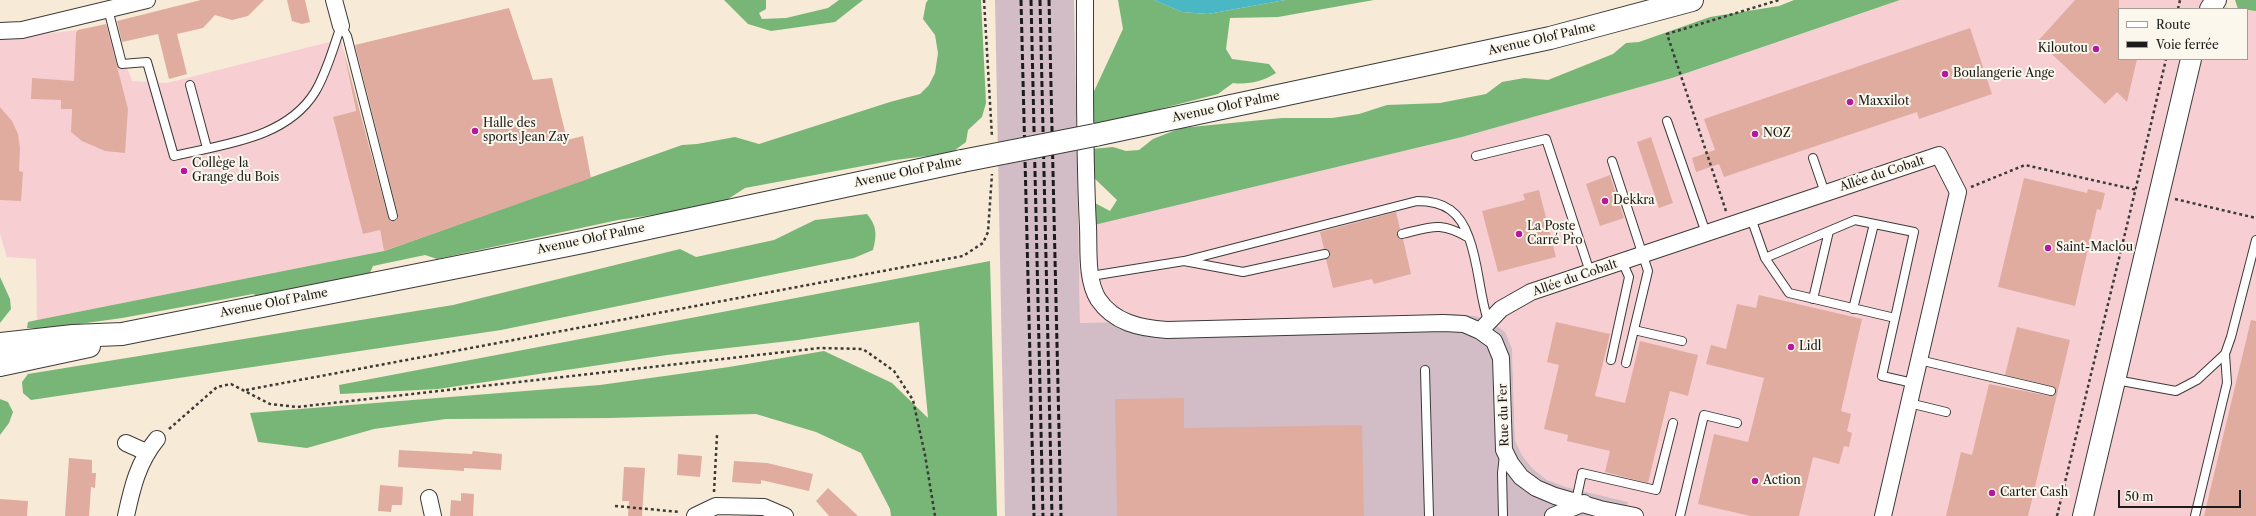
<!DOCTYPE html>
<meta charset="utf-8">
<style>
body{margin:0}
#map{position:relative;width:2256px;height:516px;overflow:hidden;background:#f7ead6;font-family:"Libre Caslon Text",serif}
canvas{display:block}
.legend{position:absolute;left:2118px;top:8px;width:130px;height:52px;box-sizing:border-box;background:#fbf7ec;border:1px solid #a29f99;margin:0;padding:5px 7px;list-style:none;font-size:12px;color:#1c1c1c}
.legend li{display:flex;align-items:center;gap:8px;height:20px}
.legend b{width:20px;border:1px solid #a29f99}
.scale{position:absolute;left:2118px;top:490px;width:123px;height:18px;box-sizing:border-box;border:2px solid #1c1c1c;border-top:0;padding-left:5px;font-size:12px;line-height:14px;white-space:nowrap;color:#1c1c1c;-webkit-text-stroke:3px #fbf7ec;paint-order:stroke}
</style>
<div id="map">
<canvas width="2256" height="516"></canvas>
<ul class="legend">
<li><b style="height:5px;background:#fff"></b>Route</li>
<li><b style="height:5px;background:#1c1c1c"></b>Voie ferrée</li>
</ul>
<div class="scale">50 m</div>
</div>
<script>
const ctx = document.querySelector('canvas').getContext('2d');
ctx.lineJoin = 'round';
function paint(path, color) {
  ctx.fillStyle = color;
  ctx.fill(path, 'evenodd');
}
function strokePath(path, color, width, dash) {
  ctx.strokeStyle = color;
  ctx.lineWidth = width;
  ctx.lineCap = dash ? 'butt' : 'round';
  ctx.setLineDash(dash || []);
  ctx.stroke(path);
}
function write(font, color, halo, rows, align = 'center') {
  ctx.font = font + ' "Libre Caslon Text",serif';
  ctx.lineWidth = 4;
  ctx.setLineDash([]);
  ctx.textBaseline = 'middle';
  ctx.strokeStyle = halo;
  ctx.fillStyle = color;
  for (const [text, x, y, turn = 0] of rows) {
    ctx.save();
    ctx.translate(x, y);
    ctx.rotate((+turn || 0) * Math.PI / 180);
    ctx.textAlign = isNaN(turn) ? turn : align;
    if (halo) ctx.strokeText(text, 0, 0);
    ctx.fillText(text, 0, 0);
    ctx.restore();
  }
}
paint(new Path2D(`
 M1900,0H2206L2231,9H2119V59H2247V11H2256V516H1625L1628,502L1566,487L1547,480L1532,468L1522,455L1515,441L1512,349L1475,316L1454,314L1080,323L1078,228L1462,137L1672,78Z
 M112,26L132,81L167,83L341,39L384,251L37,320L36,259L7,257L0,234V39Z`), '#f7cfd3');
paint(new Path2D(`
 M995,0H1074L1080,323L1454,314L1475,316L1491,322L1505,332L1512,349L1515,441L1522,455L1532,468L1547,480L1566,487L1628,502L1625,516H1005Z`), '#d2bdc7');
paint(new Path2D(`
 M724,0H766V9L759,13L762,19L786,18L828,8L839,0H863L835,22L771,31L748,24Z
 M928,0H981L986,103L982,117L968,130L966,142L951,153L895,160L745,188L725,201L666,213L618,220L437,259L425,255L373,266L369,275L261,297L253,294L122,318L43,329L27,328L28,322L37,320L384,251L682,145L697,144L735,137L759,144L890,102L920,94L929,85L935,73L938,53L935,35L923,19L926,3Z
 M1118,0H1154L1182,12L1208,14L1285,0H1374L1278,17L1230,18L1226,49L1232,59L1269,64L1276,73C1264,81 1248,85 1233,83L1218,94L1090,127L1089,102L1123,29Z
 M1794,0H1900L1672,78L1462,137L1094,225L1093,202L1110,211L1117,200L1092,176L1091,149L1113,147L1126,151L1139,150L1153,139L1181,128L1282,118H1332L1359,114L1387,105L1440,103L1486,94L1502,82L1524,78L1548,80L1613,54L1626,43L1639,42L1710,17L1779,6Z
 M2235,0H2256V11L2238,9Z
 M867,214C877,226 877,235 873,250L854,258L501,330L31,400L23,393L22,382L28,374L453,305L680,249L696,257L774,240L815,220Z
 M990,261L997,516H891L890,509L861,453L816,432L756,414L610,418L446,419L374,429L307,448L258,442L250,413L600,385L729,367L824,351L892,383L928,418L919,322L798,340L667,355L438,389L340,394L339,385Z
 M0,277L10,299L11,309L0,323Z
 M0,399L8,402L13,412L9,423L0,435Z`), '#78b677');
paint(new Path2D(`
 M1154,0H1285L1208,14L1182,12Z`), '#4ab7c5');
paint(new Path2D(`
 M201,0H264L248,16L232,20L215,15L203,28L177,34L187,74L169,79L158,34L122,42L117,21Z
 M287,0H305L310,22L302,24L292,21Z
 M2075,0H2119V59H2137L2127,102L2117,92L2105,104L2038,41Z
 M509,8L533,80L552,78L567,140L583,136L591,178L384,251L380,230L363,234L333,117L356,111L343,48L388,217L394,221L397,220L398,215L355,45Z
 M106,24L128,109L125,153L105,151L82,141L71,132L72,109H61V100L31,99L32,78L74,81L76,33L78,30Z
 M1970,28L1992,94L1919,119L1917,112L1724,177L1719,164L1696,172L1692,158L1715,150L1704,119Z
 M0,107L12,121L18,134L20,148L19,171L23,172L21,201L0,200Z
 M1651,137L1673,203L1659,208L1637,142Z
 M1610,175L1624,218L1600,226L1586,184Z
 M2024,178L2087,193L2088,189L2105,193L2101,210L2097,209L2075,306L1998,287Z
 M1539,190L1556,257L1498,272L1482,211L1525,200L1523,194Z
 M1396,212L1400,229L1397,236L1403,239L1411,274L1374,284L1372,279L1333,288L1326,259L1330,256V252L1324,249L1320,232Z
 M1759,295L1862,319L1841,411L1851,414L1847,431L1852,433L1849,447L1844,446L1839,464L1813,457L1799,516H1750L1698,504L1714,434L1748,442L1764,378L1706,364L1711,345L1726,349L1737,304L1756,308Z
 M2251,320L2256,321V516H2204Z
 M1556,322L1610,334L1595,396L1625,403L1640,341L1698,355L1688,396L1670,391L1648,483L1605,472L1610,451L1567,441L1568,435L1544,429L1559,365L1547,362Z
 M2017,327L2070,340L2028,516H1946L1961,452L1972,455L1989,384L2050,396L2056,393V389L2052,386L2005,375Z
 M1184,398V428L1362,425L1364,516H1117L1115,399Z
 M399,450L472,454L473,451L502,454L501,470L464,468V471L398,467Z
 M678,454L702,456L700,477L677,475Z
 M69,458L92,460V473H96L95,488L91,487L89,516H65Z
 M734,461L767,463L813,474L809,491L761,480V484L732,482Z
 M624,467L645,468L642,516H628L629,501H622Z
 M380,485L403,487L402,505H392L391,512L378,511Z
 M828,488L858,516H829L816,501Z
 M461,493L474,494L473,516H450L451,500L461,501Z
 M0,499L28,501L27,516H0Z`), '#e0aca0');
const service = new Path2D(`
 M108,9L122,64L147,62L174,156C223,144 286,139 315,92C327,72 333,48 341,26
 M341,26L347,36L393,216
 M190,85L207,148
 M1667,121L1706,233
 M1476,156L1546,139L1590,272
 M1813,158L1825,193
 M1612,161L1648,271L1626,363
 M1751,218L1765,258L1789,293L1895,318L1914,232L1855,220L1765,258
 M1402,234C1432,227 1440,221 1469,238C1479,265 1479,293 1488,321
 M1184,261L1417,201C1445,201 1460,212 1469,238
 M1091,276L1184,261L1243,272L1325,254
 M1813,299L1829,231
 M1853,309L1874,224
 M1895,318L1882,376L1913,383
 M1634,330L1682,341
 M1611,360L1629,277L1622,261
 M1919,360L2051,391
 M1425,370L1429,516
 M2116,380L2176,391L2197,380L2225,354L2231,337L2256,240
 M1909,403L1946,412
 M1576,501L1582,473L1656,490L1673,423
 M1503,516L1502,473L1504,455
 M1680,516L1704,415L1737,423
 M2195,516L2227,383L2225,354`);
const minor = new Path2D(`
 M334,0L341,26
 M1085,0C1085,76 1084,151 1088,227C1089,249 1086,279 1098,299C1114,323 1140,328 1167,330L1443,323L1464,324L1480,331L1494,341L1501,358L1504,450L1511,464L1521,477L1536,488L1555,496L1600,509L1635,516
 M0,31L22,30L147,0
 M1480,331L1501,309L1531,292L1939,155L1958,192L1883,516
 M126,443L146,452
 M429,498L433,516
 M126,516C132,488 138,462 157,439
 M695,516L716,506L764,507L785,516
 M1553,516L1584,503`);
const tertiary = new Path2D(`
 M2210,9L2216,0
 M2083,516L2191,59`);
const secondary = new Path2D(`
 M1095,135L1550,38L1692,0
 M0,344L73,336L122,334L583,242L962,161
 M0,365L89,346`);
strokePath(service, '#3d3b38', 10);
strokePath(minor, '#3d3b38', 18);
strokePath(tertiary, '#3d3b38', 22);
strokePath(secondary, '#3d3b38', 24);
strokePath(new Path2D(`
 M984,0L992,137
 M2178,9L2180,0
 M1971,187L2025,165L2137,190
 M2175,199L2256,218
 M1726,211L1667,34L1779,0
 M246,390L963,256L983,243L988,232L992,174
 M169,429L217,387L231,384L270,404L297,407L820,348L863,349L894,371L913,400L925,455L935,516
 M714,492L717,435
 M615,506L680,512
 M2057,516C2093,364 2131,212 2166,59`), '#3d3b38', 2.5, [3, 3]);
strokePath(service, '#fff', 8);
strokePath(minor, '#fff', 16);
strokePath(tertiary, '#fff', 20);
strokePath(secondary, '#fff', 22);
strokePath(new Path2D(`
 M1021,0L1034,516
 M1031,0L1043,516
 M1040,0L1052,516
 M1049,0L1061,516`), '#1c1c1c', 3, [6, 3]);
const secondaryBridge = new Path2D(`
 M962,161L1095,135`);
strokePath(secondaryBridge, '#3d3b38', 24, []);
strokePath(secondaryBridge, '#fff', 22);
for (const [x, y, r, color] of [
 [2096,49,4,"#b5179e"],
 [1945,74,4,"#b5179e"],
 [1850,102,4,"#b5179e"],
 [475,131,4,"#b5179e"],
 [1755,134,4,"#b5179e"],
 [184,171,4,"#b5179e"],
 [1605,201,4,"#b5179e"],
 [1519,234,4,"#b5179e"],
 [2048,248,4,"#b5179e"],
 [1791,347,4,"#b5179e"],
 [1755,481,4,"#b5179e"],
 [1992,493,4,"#b5179e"]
]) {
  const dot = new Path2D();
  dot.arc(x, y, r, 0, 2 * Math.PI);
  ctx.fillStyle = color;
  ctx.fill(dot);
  strokePath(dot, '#fbf7ec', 1.5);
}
write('12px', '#1c1c1c', '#fbf7ec', [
 ["Avenue Olof Palme",1542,39,-13],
 ["Avenue Olof Palme",1226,107,-12],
 ["Avenue Olof Palme",908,172,-12],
 ["Allée du Cobalt",1882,174,-18],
 ["Avenue Olof Palme",591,239,-12],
 ["Allée du Cobalt",1575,278,-19],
 ["Avenue Olof Palme",274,303,-11],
 ["Rue du Fer",1504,415,-92]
]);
write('12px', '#1c1c1c', '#fbf7ec', [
 ["Kiloutou",2088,49,"right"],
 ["Boulangerie Ange",1953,74],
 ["Maxxilot",1858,102],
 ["Halle des",483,124],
 ["sports Jean Zay",483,138],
 ["NOZ",1763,134],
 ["Collège la",192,164],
 ["Grange du Bois",192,178],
 ["Dekkra",1613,201],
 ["La Poste",1527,227],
 ["Carré Pro",1527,241],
 ["Saint-Maclou",2056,248],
 ["Lidl",1799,347],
 ["Action",1763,481],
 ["Carter Cash",2000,493]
], 'left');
</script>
